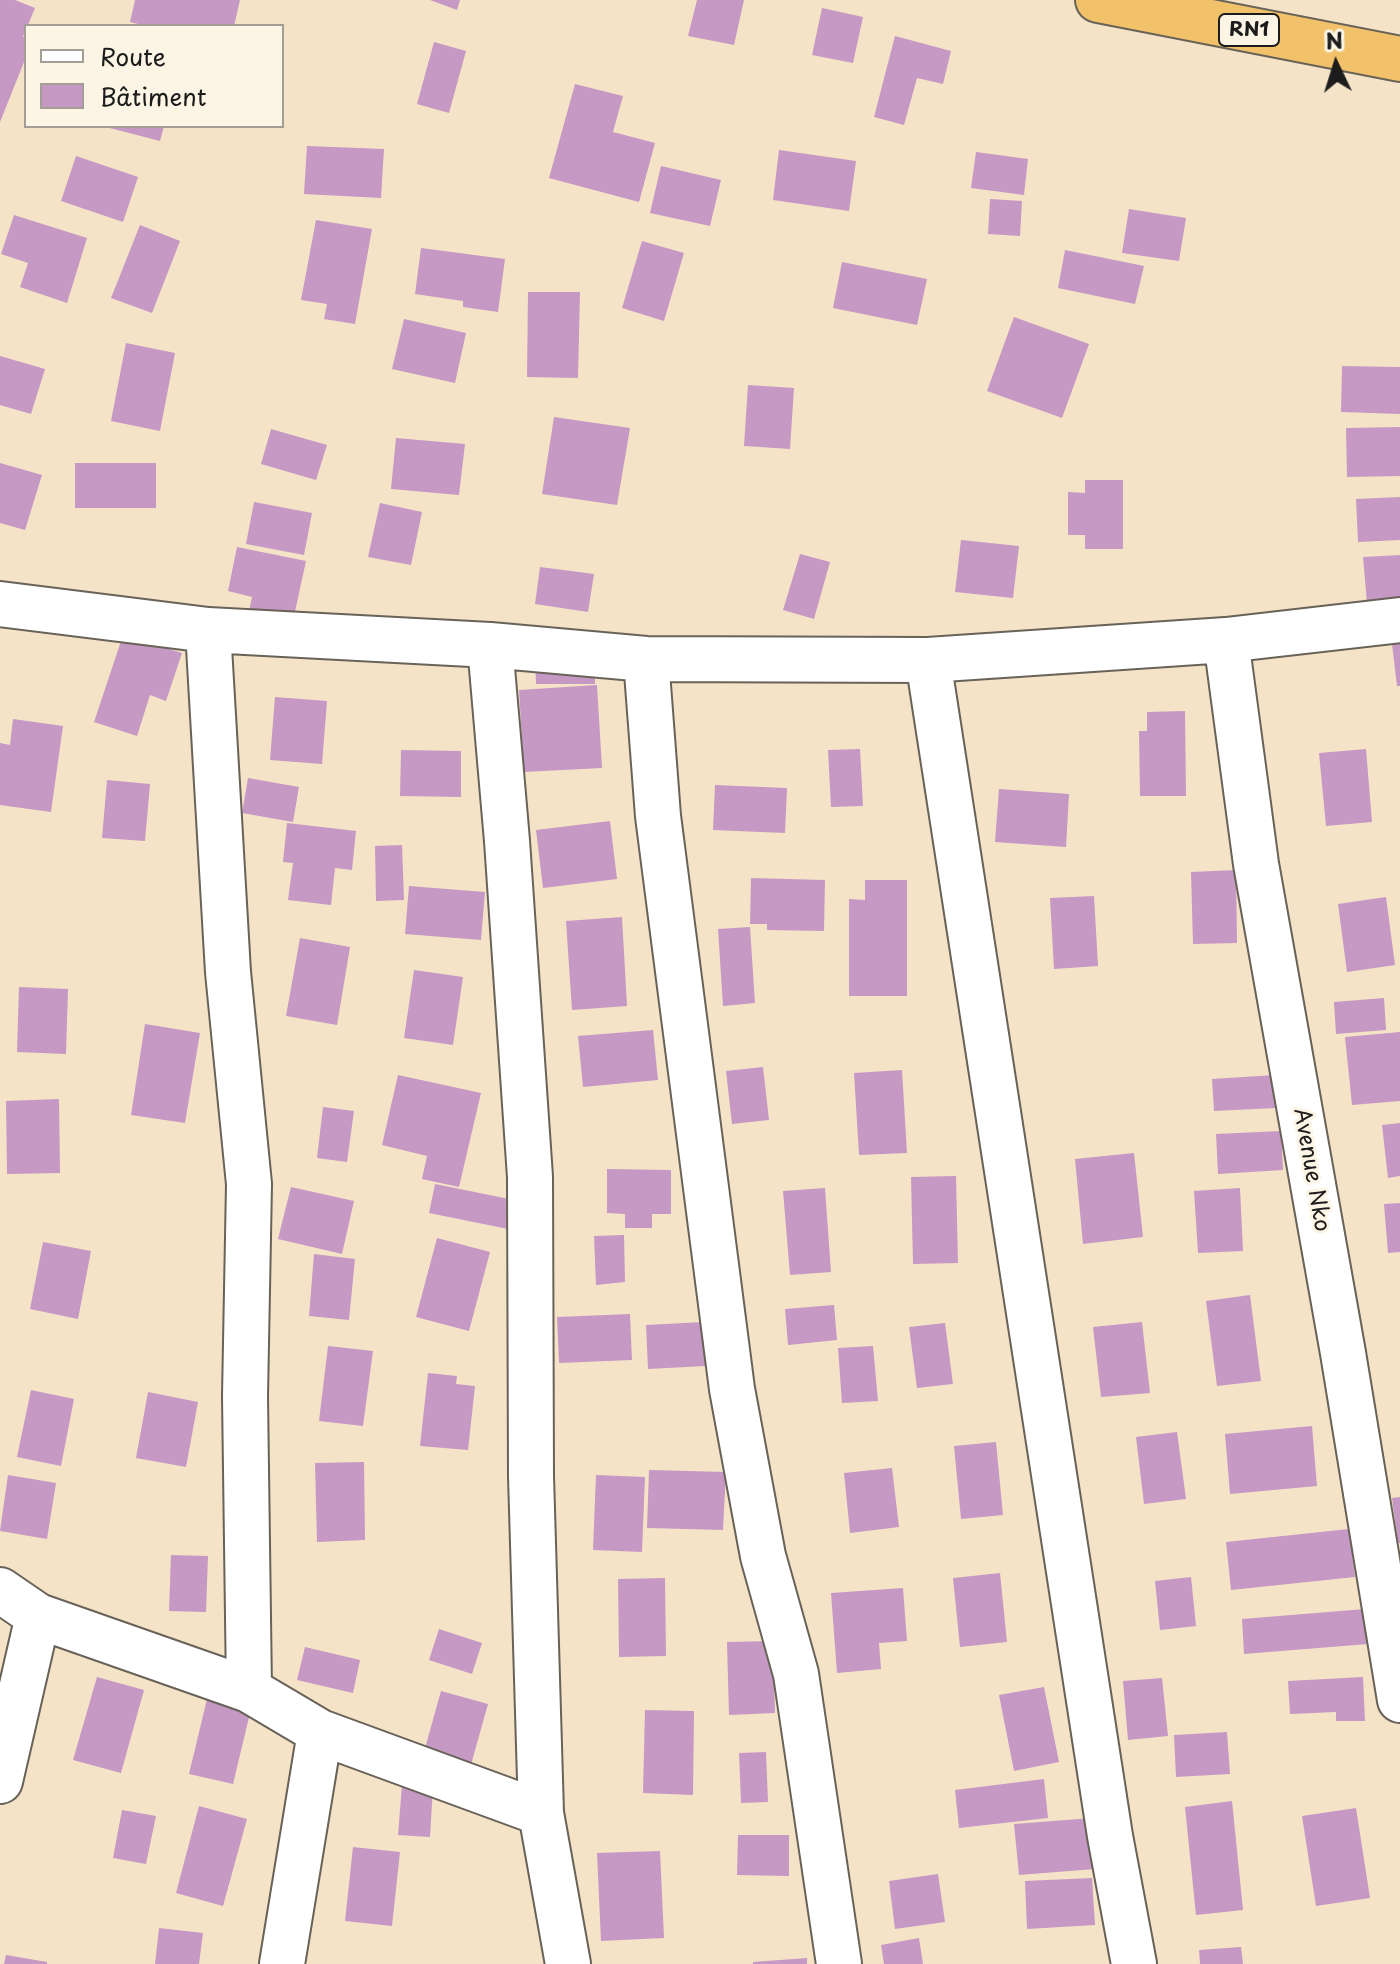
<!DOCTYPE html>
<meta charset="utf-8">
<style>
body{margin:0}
#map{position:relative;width:1400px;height:1964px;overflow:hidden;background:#f5e3c8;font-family:"Playpen Sans",sans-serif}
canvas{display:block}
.legend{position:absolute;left:24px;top:24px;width:260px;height:104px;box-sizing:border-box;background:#fcf5e5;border:2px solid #a29e95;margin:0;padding:10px 14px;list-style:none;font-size:24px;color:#1c1c1c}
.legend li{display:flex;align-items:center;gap:16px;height:40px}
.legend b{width:40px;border:2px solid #a29e95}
.north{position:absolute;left:1296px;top:24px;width:80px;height:80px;-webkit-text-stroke:6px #fcf5e5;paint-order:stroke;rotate:356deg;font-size:22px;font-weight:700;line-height:32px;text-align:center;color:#1c1c1c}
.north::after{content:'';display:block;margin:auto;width:28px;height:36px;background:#1c1c1c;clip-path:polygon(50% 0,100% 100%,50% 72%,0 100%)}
</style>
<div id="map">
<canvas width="1400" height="1964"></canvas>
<ul class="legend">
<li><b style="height:10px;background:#fff"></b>Route</li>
<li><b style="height:22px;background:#c698c4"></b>Bâtiment</li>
</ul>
<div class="north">N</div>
</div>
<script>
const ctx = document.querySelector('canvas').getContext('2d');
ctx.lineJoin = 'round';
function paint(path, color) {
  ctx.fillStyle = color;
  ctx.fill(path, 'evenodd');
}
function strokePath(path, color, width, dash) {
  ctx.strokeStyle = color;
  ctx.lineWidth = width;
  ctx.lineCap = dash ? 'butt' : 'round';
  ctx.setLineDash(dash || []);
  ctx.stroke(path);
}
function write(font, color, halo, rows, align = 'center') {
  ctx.font = font + ' "Playpen Sans",sans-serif';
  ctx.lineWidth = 6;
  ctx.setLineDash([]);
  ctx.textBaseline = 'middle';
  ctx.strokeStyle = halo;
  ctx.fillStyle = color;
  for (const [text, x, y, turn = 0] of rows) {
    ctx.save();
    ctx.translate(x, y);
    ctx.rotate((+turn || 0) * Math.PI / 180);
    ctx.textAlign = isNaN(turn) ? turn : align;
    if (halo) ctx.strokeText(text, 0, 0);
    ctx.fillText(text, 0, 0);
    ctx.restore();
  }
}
paint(new Path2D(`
 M0,0H15L35,8L23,37L26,38V57L0,122Z
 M135,0H240L234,26H146L130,22Z
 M430,0H460L457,10Z
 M697,0H744L734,45L688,36Z
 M822,8L863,17L853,63L812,55Z
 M895,36L951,51L943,84L917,78L904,125L874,117Z
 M434,42L466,51L449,113L417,104Z
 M575,84L623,96L613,132L655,143L639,202L549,178Z
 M102,126H164L160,141Z
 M307,146L384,149L381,198L304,194Z
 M779,150L856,161L849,211L773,200Z
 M976,152L1028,159L1024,195L971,188Z
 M76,156L138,177L123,222L61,201Z
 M661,166L721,180L710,226L650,213Z
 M990,199L1022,201L1020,236L988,234Z
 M1129,209L1186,218L1179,261L1122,253Z
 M14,215L87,238L67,303L20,287L28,263L1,254Z
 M316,220L372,229L355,324L324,319L327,304L301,300Z
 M140,225L180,241L152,313L111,298Z
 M642,241L684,253L664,321L622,308Z
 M421,248L505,259L498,312L463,307V301L415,294Z
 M1065,250L1144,266L1135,304L1058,288Z
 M842,262L927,279L917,325L833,308Z
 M528,292H580L578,378L527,377Z
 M1014,317L1089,344L1062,418L987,391Z
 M404,319L466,333L455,383L392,369Z
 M126,343L175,353L160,431L111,421Z
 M0,356L45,369L31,414L0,405Z
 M1342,366L1400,367V414L1341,412Z
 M748,385L794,388L790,449L744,446Z
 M554,417L630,428L617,505L542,494Z
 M1400,427V476L1347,477L1346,428Z
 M271,429L327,445L316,480L261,464Z
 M396,438L465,444L459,495L391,489Z
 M0,463L42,475L25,530L0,523Z
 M75,463H156V508H75Z
 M1085,480H1123V549H1085V535H1068V492L1085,493Z
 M1400,497V540L1358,542L1356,499Z
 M254,502L312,513L304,555L246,544Z
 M380,503L422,512L411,565L368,557Z
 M961,540L1019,546L1013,598L955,592Z
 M237,547L306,561L291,630L247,621L252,597L228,591Z
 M800,554L830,562L814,619L783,610Z
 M1400,555V601L1367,603L1363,557Z
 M540,567L594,574L588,612L535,604Z
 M1400,626V686H1397L1390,627Z
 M123,635L182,653L166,701L150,695L137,736L94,722Z
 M535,657H595V684H536Z
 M597,685L602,768L524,772L519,690Z
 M275,697L327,701L322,764L270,760Z
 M1185,711L1186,796H1140L1139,731H1147V712Z
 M13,719L63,726L51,812L0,805V743L10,745Z
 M860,749L863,806L831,807L828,750Z
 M1366,749L1372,822L1326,826L1319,753Z
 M401,750L461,751V797L400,796Z
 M248,778L299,787L293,822L242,813Z
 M107,780L150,784L145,841L102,838Z
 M715,785L787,788L785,833L713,830Z
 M999,789L1069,794L1066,847L995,842Z
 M610,821L617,879L543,888L536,830Z
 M287,823L356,831L352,870L335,868L331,905L288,900L293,863L283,862Z
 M402,845L404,900L376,901L375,846Z
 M1236,870L1237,943L1193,944L1191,872Z
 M751,878L825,880L824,931L767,930V924H750Z
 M865,880H907V996H849V899L865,900Z
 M409,886L485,892L481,940L405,934Z
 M1094,896L1098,966L1054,969L1050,898Z
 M1386,897L1395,965L1347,972L1338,904Z
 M622,917L627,1006L572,1010L566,921Z
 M750,927L755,1003L723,1006L718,929Z
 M300,938L350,947L337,1025L286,1016Z
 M414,970L463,977L453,1045L404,1038Z
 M19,987L68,989L66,1054L17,1052Z
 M1384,998L1386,1030L1336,1034L1334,1002Z
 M145,1024L200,1033L185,1123L131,1115Z
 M653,1030L658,1080L583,1087L578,1036Z
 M1400,1032V1101L1352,1105L1345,1037Z
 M763,1067L769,1120L732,1124L726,1071Z
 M902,1070L907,1153L859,1155L854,1073Z
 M398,1075L481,1093L459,1187L422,1179L427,1156L382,1145Z
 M1275,1075L1276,1108L1214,1111L1212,1079Z
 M59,1099L60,1173L7,1174L6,1101Z
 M323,1107L354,1111L347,1162L317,1158Z
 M1400,1123V1176L1388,1178L1382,1125Z
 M1281,1131L1283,1170L1218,1174L1216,1134Z
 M1134,1153L1143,1237L1083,1244L1075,1159Z
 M607,1169L671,1170V1214H652V1228H625V1214L607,1213Z
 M956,1176L958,1263L913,1264L911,1177Z
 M435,1184L514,1200L508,1229L429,1213Z
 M291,1187L354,1201L342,1254L278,1239Z
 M825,1188L831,1272L790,1275L783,1191Z
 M1240,1188L1243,1251L1198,1253L1194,1191Z
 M1400,1203V1252L1388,1253L1384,1204Z
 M624,1235L625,1282L596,1285L594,1236Z
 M437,1238L490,1252L469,1331L416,1317Z
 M43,1242L91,1251L78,1319L30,1309Z
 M314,1254L355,1259L349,1320L309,1316Z
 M1250,1295L1261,1381L1217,1386L1206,1301Z
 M834,1305L837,1340L788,1345L785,1309Z
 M630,1314L632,1360L559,1363L557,1317Z
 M703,1322L706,1366L648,1369L646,1325Z
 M1142,1322L1150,1393L1101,1397L1093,1327Z
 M945,1323L953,1384L917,1388L909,1327Z
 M328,1346L373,1351L363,1426L319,1421Z
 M873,1346L878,1401L842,1403L838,1348Z
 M428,1373L457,1376L456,1384L475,1386L468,1450L420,1446Z
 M31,1390L74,1399L61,1466L17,1457Z
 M148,1392L198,1402L186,1467L136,1458Z
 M1312,1426L1317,1486L1230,1494L1225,1434Z
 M1177,1432L1186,1499L1144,1504L1136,1437Z
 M996,1442L1003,1515L961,1519L954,1446Z
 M364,1462L365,1540L317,1542L315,1463Z
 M892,1468L899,1527L850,1533L844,1473Z
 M649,1470L726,1472L723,1530L647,1528Z
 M8,1475L56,1483L47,1539L0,1531Z
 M596,1475L645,1477L642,1552L593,1550Z
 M1400,1497V1543H1398L1392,1498Z
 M1349,1529L1355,1577L1231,1590L1226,1542Z
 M171,1555L208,1556L206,1612L169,1611Z
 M1000,1573L1007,1642L960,1647L953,1578Z
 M1191,1577L1196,1626L1160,1630L1155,1581Z
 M665,1578L666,1656L619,1657L618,1579Z
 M903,1588L907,1641L879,1643L881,1669L837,1673L831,1593Z
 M1365,1609L1368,1644L1244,1654L1242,1619Z
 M439,1629L482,1643L472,1674L429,1660Z
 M773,1641L775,1713L729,1715L727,1642Z
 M305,1647L360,1660L353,1693L297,1680Z
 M97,1677L144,1690L121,1773L73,1760Z
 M1363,1677L1365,1721H1336V1712L1290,1714L1288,1681Z
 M1162,1678L1168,1736L1128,1740L1123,1681Z
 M1044,1687L1059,1762L1014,1771L999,1695Z
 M441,1691L488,1704L469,1772L422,1759Z
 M207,1699L251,1709L233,1784L189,1774Z
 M645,1710L694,1711L693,1795L643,1793Z
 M1227,1732L1230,1774L1176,1777L1174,1735Z
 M766,1752L768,1802L741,1803L739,1753Z
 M1044,1779L1048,1818L959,1828L955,1790Z
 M402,1785L433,1787L430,1837L398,1835Z
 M1232,1801L1243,1910L1196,1915L1185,1807Z
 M199,1806L247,1819L223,1906L176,1893Z
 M1356,1808L1370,1898L1316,1906L1302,1816Z
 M122,1810L156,1816L146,1864L113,1858Z
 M1092,1818L1095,1869L1019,1875L1014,1824Z
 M738,1835H789V1876L737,1875Z
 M353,1847L400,1852L392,1926L345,1921Z
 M660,1851L664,1938L601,1941L597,1853Z
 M938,1874L945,1922L895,1929L889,1881Z
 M1092,1878L1095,1925L1027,1929L1025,1881Z
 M159,1928L203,1933L199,1964H155Z
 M919,1938L923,1964H884L881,1945Z
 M1241,1947L1243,1964H1200L1199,1950Z
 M6,1955L47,1962V1964H4Z
 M807,1958V1964H753V1962Z`), '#c698c4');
const minor = new Path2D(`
 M0,604L208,630L490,645L646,659L928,660L1226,640L1400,620
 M208,630L228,972L249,1184L245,1396L249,1690
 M1226,640L1256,864L1343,1353L1400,1700
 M490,645L507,841L530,1177L531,1476L541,1813L568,1964
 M646,659L658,816L732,1389L763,1556L796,1674L839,1964
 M928,660L1110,1836L1134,1964
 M0,1590L38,1616L249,1690L320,1732L541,1813
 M0,1781L38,1616
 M282,1964L320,1732`);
const highway = new Path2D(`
 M1098,0L1400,59`);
strokePath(minor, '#686258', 48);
strokePath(highway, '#686258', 48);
strokePath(minor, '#fff', 44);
strokePath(highway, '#f2c26a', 44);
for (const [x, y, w] of [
 [1249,30,60]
]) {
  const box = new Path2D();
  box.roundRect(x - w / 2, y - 16, w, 32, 6);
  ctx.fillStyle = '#fcf5e5';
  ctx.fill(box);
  strokePath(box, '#1c1c1c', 2);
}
write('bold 20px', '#1c1c1c', null, [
 ["RN1",1249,30]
]);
write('22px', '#1c1c1c', '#fcf5e5', [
 ["Avenue Nko",1311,1170,80]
]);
</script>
